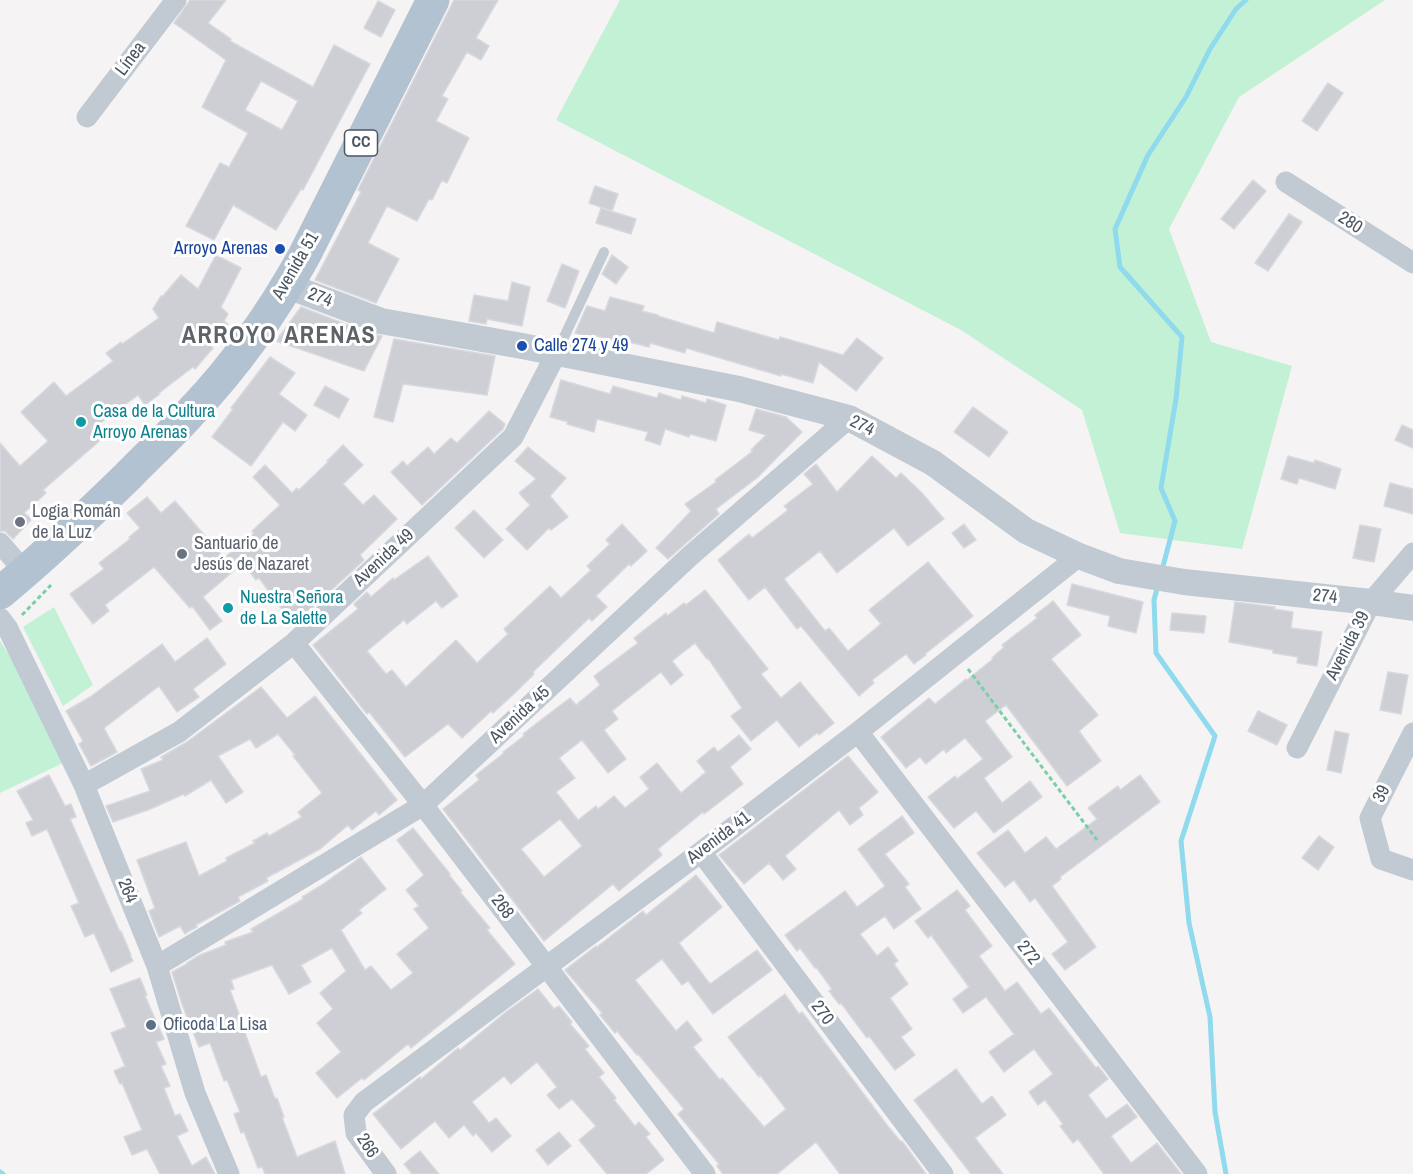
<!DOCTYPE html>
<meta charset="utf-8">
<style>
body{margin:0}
canvas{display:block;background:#f5f3f3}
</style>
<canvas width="1413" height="1174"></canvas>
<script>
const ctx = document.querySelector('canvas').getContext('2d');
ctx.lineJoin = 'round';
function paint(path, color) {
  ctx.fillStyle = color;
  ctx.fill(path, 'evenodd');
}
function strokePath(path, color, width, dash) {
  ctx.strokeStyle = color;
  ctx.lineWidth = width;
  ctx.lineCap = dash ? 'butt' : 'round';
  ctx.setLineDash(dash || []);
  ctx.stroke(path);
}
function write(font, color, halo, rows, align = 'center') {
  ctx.font = font + ' "Archivo Narrow",sans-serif';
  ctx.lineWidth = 6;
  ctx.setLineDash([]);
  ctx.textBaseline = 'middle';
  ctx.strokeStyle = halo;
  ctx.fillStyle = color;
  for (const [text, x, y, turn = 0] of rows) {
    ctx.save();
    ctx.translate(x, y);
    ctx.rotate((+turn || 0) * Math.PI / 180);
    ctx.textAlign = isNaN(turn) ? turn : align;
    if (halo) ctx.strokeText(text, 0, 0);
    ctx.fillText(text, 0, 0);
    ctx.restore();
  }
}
paint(new Path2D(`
 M620,0H1385L1239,97L1169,229L1211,342L1292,366L1242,549L1120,533L1082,410L961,330L556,120Z
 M54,607L93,685L63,706L23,627Z
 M0,641L28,684L63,763L0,793Z`), '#c3f1d5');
strokePath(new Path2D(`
 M1162,570L1175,521L1161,488L1176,399L1182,337L1120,267L1115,229L1148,155L1186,97L1210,49L1236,9L1246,0
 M1158,585L1154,600L1156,653L1215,736L1181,841L1189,923L1210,1017L1215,1112L1226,1174
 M0,1172L3,1174`), '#90daee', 5);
const building = new Path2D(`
 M190,0H226L208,23L231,39L230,41L313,87L334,45L370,64L303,190L301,189L276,230L233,205L214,240L186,226L220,163L229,167L248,133L202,107L226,60L174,23ZM261,81L298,101L282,130L245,110Z
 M454,0H498L476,38L489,46L481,60L467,52L442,96L448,99L436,121L469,138L447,183L442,180L432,200L429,199L417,221L387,206L368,243L399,259L376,303L315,280L361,192L358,190Z
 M378,1L395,10L381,37L364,28Z
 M1328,83L1343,93L1317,131L1302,121Z
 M1253,180L1266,191L1234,229L1221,219Z
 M595,186L618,194L612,211L589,203Z
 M601,208L636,219L631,234L596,223Z
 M1289,214L1302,222L1268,271L1255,263Z
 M216,255L241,268L221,307L228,314L224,321L228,324L210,345L213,348L195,369L193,367L159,393L160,394L145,405L138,395L95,427L104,437L43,490L46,493L24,513L32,519L13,539L5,531H0V443L20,466L48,441L21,412L54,382L66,396L113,361L106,353L121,342L122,344L159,318L153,309L161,296L162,297L181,275L198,289Z
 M612,255L628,267L616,284L602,274Z
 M562,264L579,271L565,308L547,301Z
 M512,282L530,287L522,326L487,319L486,324L469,321L474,295L508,301Z
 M610,297L644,306L642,311L658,315V316L714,333L717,322L779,340L780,337L843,355L857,338L883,358L856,391L819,362L813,383L781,374V376L686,348L685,353L650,343L649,347L617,339L616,341L593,335L592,338L575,333L587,306L605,311Z
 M301,307L371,334L382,336L364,371L276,341Z
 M394,339L495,356L487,395L403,384L393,422L374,417Z
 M270,357L295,373L279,394L307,415L295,431L283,422L251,466L212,437L233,409L231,408Z
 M561,380L610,394L613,386L657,398L659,393L681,400L682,396L706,403L707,399L726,405L716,441L690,434L689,437L665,429L660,445L645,440L648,432L597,419L594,432L567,424L568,422L550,417Z
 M325,386L349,399L339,418L314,405Z
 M973,407L1008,432L989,457L954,432Z
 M756,409L786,417L802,432L758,477L716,509L719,514L668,559L656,548L691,511L685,504L716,482L715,480L753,451L751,450L766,435L749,430Z
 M489,411L505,424L503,429L422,505L391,472L403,461L407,466L428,447L434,454L451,438L457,443Z
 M1402,425L1413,430V448L1395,440Z
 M343,445L363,465L343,484L363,505L374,495L397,519L360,555L364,560L313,607L292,623L259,578L256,580L243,563L203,597L222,621L210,630L192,606L190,608L154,567L105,605L109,611L93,624L70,594L104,569L99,563L130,539L129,537L140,528L127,513L147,497L161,513L175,501L224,558L254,533L252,531L280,505L253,477L265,465L292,493L297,488L299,490L328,462L327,461Z
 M528,447L566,478L550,496L568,517L551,530L549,528L527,550L506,529L530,505L519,493L536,479L515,461Z
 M872,456L896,478L901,473L922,493L944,519L908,546L894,528L837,573L820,551L784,579L825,631L829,628L848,651L881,624L869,610L928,562L973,616L925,654L926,655L914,664L906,654L872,680L874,683L859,696L801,626L797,629L765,587L749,600L718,560L749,534L752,538L788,510L784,506L813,484L804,474L816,464L837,492Z
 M1288,456L1314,463L1315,460L1341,469L1335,489L1299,478L1297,484L1281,479Z
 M1390,483L1413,489V514L1384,506Z
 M474,510L503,540L484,558L455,528Z
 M622,524L647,551L631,566L629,564L596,596L607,607L592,621L589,618L533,672L534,674L518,690L493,713L491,711L462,738L448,724L405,757L369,712L367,714L313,645L358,609L354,604L367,592L371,597L393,578L394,580L428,556L458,596L442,608L436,601L407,624L404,620L367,651L386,674L392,670L406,687L456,640L477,663L508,634L504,629L550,586L561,598L591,570L587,566L610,544L606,540Z
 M964,524L976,540L964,548L952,533Z
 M1360,525L1381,529L1374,562L1353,558Z
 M1072,584L1143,602L1136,633L1108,626L1110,616L1067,605Z
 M705,590L768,669L761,674L781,698L800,682L834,723L819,735L817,733L799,747L777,720L751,741L731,716L742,708L708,658L707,659L695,643L672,661L683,675L671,685L661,672L612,711L618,719L604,730L626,759L608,773L582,740L559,758L575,778L556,792L578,820L596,806L598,809L614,796L625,808L649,789L640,777L657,763L681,793L706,772L697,761L714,747L718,752L739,735L751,749L730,767L743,784L704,814L703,812L658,849L662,855L619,891L613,884L544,941L443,809L479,780L476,775L504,753L503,752L524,736L523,734L541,720L570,698L576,705L600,685L594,676L638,643L634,638L666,613L667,616L684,603L686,605ZM560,819L582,846L544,877L521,849Z
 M1053,601L1081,635L1051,659L1098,715L1079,731L1101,761L1067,786L1006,705L985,721L1012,757L984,778L1002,803L1030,781L1042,797L994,833L976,811L954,828L928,797L955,776L957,779L983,759L965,738L946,753L944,749L926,764L920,757L906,768L881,737L929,698L935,704L966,679L967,680L993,659L992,658L1004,647L1002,645L1037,618L1035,615Z
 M1235,602L1275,607L1274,609L1293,612L1291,628L1322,632L1317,666L1297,663L1298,657L1273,653V650L1229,642Z
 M1172,613L1206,616L1204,633L1170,630Z
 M207,638L226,664L193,689L199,697L177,712L159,686L104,728L117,752L91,766L79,744L83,741L66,711L90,697L162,644L175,662Z
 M1388,672L1408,675L1401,714L1380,710Z
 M261,687L287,718L315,696L397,800L379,815L376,811L352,830L348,825L320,849L266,878L268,881L238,897L240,901L196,925L197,927L189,931L185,934L180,926L159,937L149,911L155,908L137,860L186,842L199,876L227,861L226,858L255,843L253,841L267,833L269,836L302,817L298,812L322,793L293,756L295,755L278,734L256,748L250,739L218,756L243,792L226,803L211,780L185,796L184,794L148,810L113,822L106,806L150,791L141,769L163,760L161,757L187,742Z
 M1258,711L1287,725L1277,745L1248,731Z
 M1335,731L1349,734L1341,773L1327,770Z
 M848,756L878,792L859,808L863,815L850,825L839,810L785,856L796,869L783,880L769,863L744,884L719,855Z
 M49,775L65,806L71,804L76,817L70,819L120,932L121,931L131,955H130L133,961L111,972L94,933L85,937L71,906L79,903L47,829L32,836L26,823L33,820L17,791Z
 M1140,775L1160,802L1060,877L1061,879L1052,886L1096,947L1065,970L1052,954L1068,942L1035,898L1030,902L1014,880L1005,887L977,853L1008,830L1025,853L1046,837L1056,849L1097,819L1088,808L1118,786L1120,790Z
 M902,816L914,833L885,854L909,884L905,887L921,909L894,929L885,916L860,934L877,956L888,947L898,961L894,964L908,984L890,998L912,1029L901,1037L915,1055L895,1070L869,1036L867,1038L841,1003L839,1004L829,991L832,989L816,967L815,968L800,948L797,951L785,935L845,891L857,907L885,886L858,849Z
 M413,828L450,874L449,875L462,891L460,892L490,928L487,930L515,964L411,1048L408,1044L364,1080L362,1078L337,1098L316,1073L341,1052L317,1023L333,1009L320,993L346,971L332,948L301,965L311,982L289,994L272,965L231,980L234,989L230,990L245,1030H244L261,1077L266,1075L275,1099L277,1098L284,1117H282L297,1157L335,1141L345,1174H265L262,1167L258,1168L244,1132L241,1133L234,1114L240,1112L227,1080L224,1081L210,1043L199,1047L182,1004L172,972L187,964V963L200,955L226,945L225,942L253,932L251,929L303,899L302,897L322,885L361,857L386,889L359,910L362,913L341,930L365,970L371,966L391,990L413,973L397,954L429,928L414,909L419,906L406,890L424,875L397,840Z
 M1319,836L1334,847L1318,870L1302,858Z
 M696,875L722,907L679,943L710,984L757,950L772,970L713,1014L688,981L682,985L662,959L635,980L676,1031L687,1021L702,1040L693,1047L720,1080L722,1078L764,1127L786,1109L760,1075L759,1077L728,1037L785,994L799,1014L802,1012L887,1125L901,1142L902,1141L926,1174H840L816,1142L777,1174H723L717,1166L719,1164L678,1114L684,1109L638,1054L637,1055L617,1031L615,1033L600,1015L602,1013L565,970L596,946L597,947L643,911L646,915Z
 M957,890L970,906L965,910L992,946L979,956L1005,991L1017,982L1041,1014L1049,1008L1096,1068L1098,1066L1108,1079L1088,1095L1106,1119L1127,1104L1137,1117L1111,1136L1131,1163L1157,1143L1181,1174H1104L1078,1139L1073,1143L1060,1126L1063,1124L1045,1100L1038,1105L1029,1092L1053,1074L1034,1049L1004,1072L989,1052L1014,1034L986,997L963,1013L953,999L969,987L931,935L928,938L915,921Z
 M140,978L147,995L145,996L164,1039L156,1042L166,1064L161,1066L170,1086L164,1088L175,1116L180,1114L188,1131L177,1136L192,1166L206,1157L215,1174H160L147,1149L132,1155L124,1137L142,1130L122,1083L120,1084L114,1071L125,1066L111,1033L126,1027L110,989Z
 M538,989L554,1009L559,1006L572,1022L570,1024L589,1046L585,1049L604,1073L599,1077L616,1098L614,1100L635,1126L639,1122L650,1134L646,1137L664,1160L646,1174H607L579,1140L596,1126L572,1099L559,1109L547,1095L557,1087L537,1062L511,1084L504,1076L472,1102L489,1123L496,1118L511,1136L492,1152L476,1133L473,1136L464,1125L449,1138L435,1121L401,1149L373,1114L420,1077L421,1079L458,1048L460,1050L506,1012Z
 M956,1069L982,1104L992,1096L1006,1115L975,1138L1003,1174H971L914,1100Z
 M559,1132L571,1146L548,1165L536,1150Z
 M420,1151L439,1174H412L404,1164Z`);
paint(building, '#cdcfd5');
strokePath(building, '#d7d9de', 1.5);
strokePath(new Path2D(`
 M22,615L51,585
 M968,669L1097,840`), '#7ad0a6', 3, [4.5, 3]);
strokePath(new Path2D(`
 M557,352L604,252`), '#c1cad2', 10);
strokePath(new Path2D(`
 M87,117L176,0
 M1286,182L1413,263
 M0,543L25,572
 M0,618L8,629L84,785L157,966L195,1093L229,1174
 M294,643L423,805L705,1174
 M858,732L1197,1174
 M1413,733L1370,818L1381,859L1413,870
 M1297,748L1371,602L1413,553
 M84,785L179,732L294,643L513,437L556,354
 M701,852L943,1174
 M157,966L423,805L690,556L849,418
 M386,1174L356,1133L354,1115L364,1102L701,852L858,732L1079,556`), '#c1cad2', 21);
strokePath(new Path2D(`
 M288,286L381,321L522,346L739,389L849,418L933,463L1026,531L1079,556L1119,571L1184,582L1371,602L1413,608`), '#c1cad2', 26);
strokePath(new Path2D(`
 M0,593C45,556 87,516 128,476C149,454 172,434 192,411C236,365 273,312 304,256L433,0`), '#b3c2d1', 33);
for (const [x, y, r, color] of [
 [280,249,6,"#1a4fb4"],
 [522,346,6,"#1a4fb4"],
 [81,422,6,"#0f9aa8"],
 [20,522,6,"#6b7280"],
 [182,554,6,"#6b7280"],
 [228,608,6,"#0f9aa8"],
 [151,1025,6,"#5c6f8a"]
]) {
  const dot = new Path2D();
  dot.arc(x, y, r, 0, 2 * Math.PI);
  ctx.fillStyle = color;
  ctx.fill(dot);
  strokePath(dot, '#fff', 2);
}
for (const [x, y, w] of [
 [361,143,33]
]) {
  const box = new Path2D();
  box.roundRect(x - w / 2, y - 13, w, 26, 4.5);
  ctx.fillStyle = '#fff';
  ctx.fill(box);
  strokePath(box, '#4a5661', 1.5);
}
write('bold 16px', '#4a5661', null, [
 ["CC",361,143]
]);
write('18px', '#4a5661', '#fff', [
 ["Línea",131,59,-53],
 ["280",1350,223,33],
 ["Avenida 51",296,266,-60],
 ["274",320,298,21],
 ["274",862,426,26],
 ["Avenida 49",384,558,-43],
 ["274",1325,597,6],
 ["Avenida 39",1348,646,-63],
 ["Avenida 45",520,715,-43],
 ["39",1382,794,-63],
 ["Avenida 41",719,838,-37],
 ["264",127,891,68],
 ["268",502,907,53],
 ["272",1028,953,52],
 ["270",822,1013,53],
 ["266",367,1146,57]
]);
write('18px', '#164399', '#fff', [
 ["Arroyo Arenas",268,249],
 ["Calle 274 y 49",534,346,"left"]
], 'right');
write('18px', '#0d838f', '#fff', [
 ["Casa de la Cultura",93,412],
 ["Arroyo Arenas",93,433],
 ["Nuestra Señora",240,598],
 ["de La Salette",240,619]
], 'left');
write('18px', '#5b616d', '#fff', [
 ["Logia Román",32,512],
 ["de la Luz",32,533],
 ["Santuario de",194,544],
 ["Jesús de Nazaret",194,565]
], 'left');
write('18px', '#4e5e75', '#fff', [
 ["Oficoda La Lisa",163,1025]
], 'left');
ctx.letterSpacing = '1.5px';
write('bold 24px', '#5f6368', '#fff', [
 ["ARROYO ARENAS",279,337]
]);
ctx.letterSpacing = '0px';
</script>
